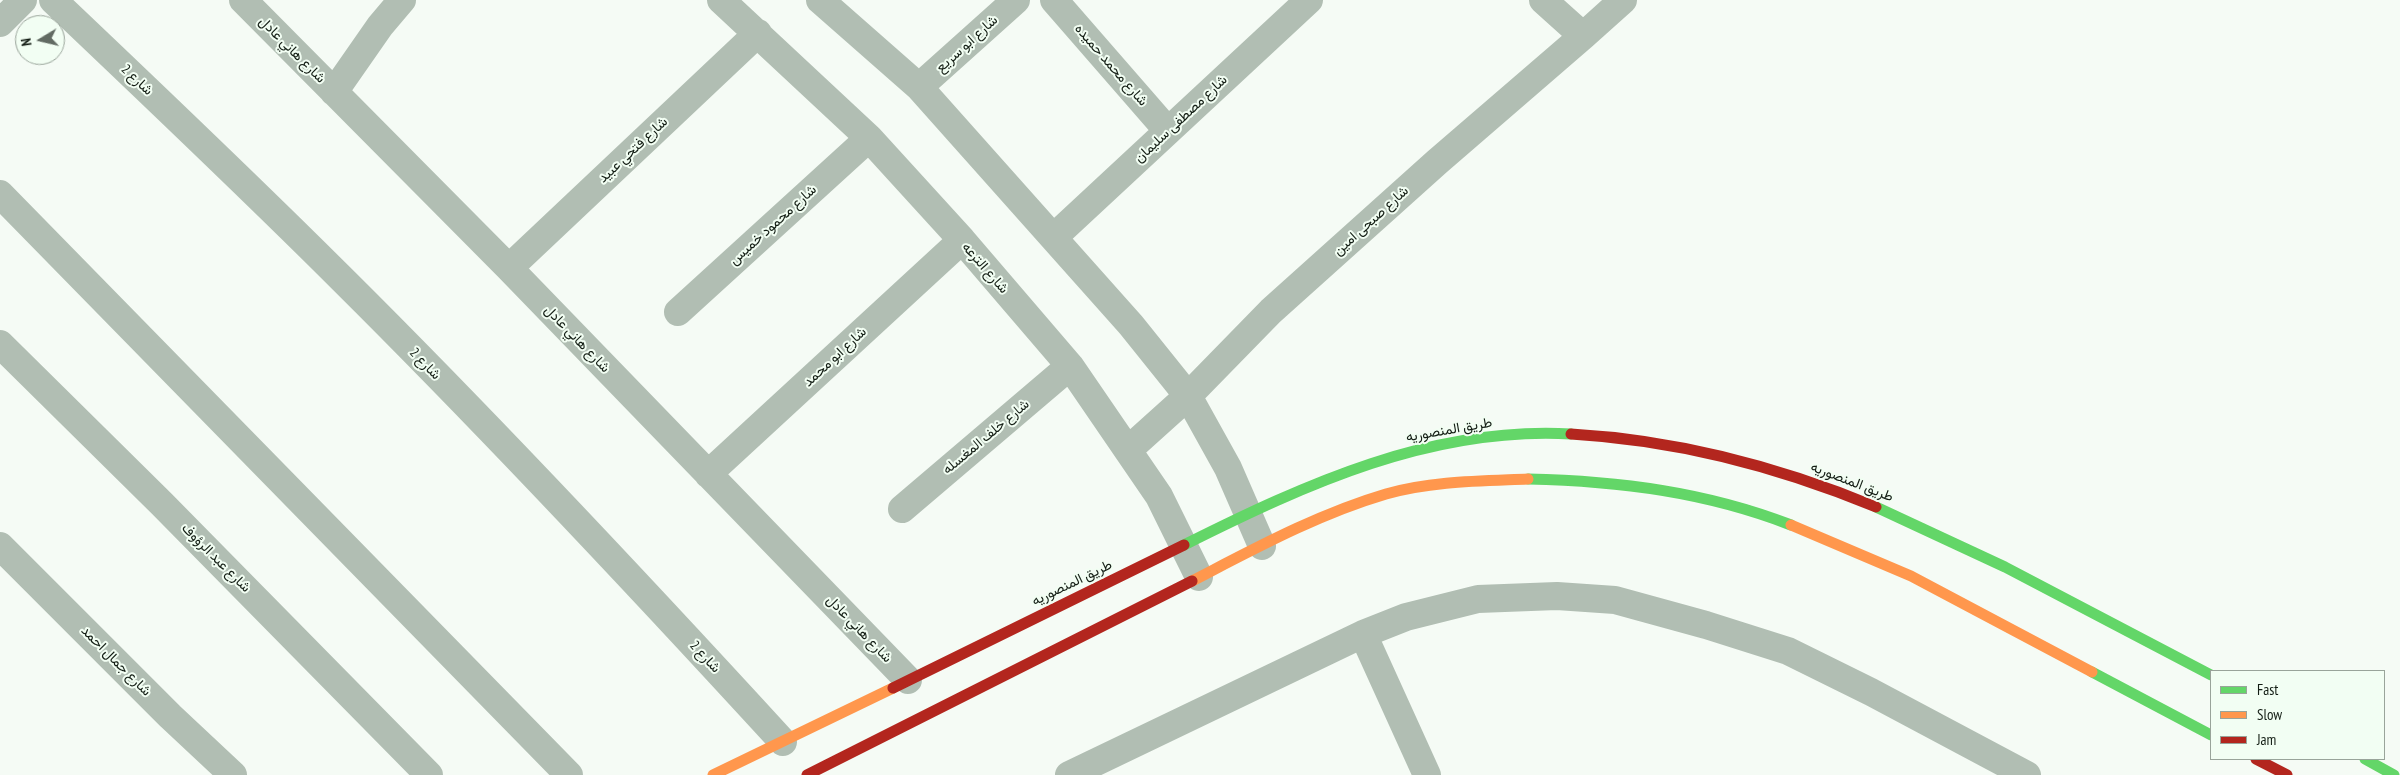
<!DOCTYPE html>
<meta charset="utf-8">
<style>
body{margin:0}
#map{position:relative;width:2400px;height:775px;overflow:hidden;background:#f5fbf5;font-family:"PT Sans Narrow",sans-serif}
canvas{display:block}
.legend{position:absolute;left:2210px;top:670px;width:175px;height:90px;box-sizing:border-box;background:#f2fef3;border:1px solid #99a49a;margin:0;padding:6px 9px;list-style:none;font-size:15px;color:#131d14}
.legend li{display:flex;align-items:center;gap:10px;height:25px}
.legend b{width:25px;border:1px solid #99a49a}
.north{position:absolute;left:15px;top:15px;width:50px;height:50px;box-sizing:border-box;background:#f2fef3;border:1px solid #99a49a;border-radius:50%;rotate:261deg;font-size:14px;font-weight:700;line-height:20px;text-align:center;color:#131d14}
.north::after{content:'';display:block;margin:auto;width:18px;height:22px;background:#626b63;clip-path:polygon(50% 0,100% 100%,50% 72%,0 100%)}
</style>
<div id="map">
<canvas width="2400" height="775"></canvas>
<ul class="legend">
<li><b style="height:6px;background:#63d668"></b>Fast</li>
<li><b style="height:6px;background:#ff974d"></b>Slow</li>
<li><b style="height:6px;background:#b3261e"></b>Jam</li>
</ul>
<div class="north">N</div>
</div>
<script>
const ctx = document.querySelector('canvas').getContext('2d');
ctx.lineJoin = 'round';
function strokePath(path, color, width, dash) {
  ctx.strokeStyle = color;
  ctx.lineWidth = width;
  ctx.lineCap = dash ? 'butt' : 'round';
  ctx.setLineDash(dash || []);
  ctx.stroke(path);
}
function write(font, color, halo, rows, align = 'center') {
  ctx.font = font + ' "PT Sans Narrow",Vazirmatn,sans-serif';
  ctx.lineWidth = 4;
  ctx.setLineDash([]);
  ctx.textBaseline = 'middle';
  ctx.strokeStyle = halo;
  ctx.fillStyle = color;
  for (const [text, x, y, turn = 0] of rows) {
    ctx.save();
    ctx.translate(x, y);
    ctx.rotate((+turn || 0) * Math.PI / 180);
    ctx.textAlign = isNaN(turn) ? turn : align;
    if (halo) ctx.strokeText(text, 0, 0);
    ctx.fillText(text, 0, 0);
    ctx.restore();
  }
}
strokePath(new Path2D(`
 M53,0C150,92 248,185 343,280C494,430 639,585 783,742
 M243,0L509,268L908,680
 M721,0L869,138L962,240L1070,366L1159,496L1199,577
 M820,0L919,87L1131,325L1188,396L1228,468L1262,546
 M1054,0L1168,131
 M1543,0L1583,36
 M0,23L23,0
 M919,87L1016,0
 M334,92L380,26L402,0
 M0,194L569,775
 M1054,237L1309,0
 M509,268L758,33
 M678,312L869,138
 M0,344L162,504L429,775
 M1128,450L1188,396L1271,311L1437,162L1583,36L1623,0
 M708,474L962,240
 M902,509L1070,366
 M0,546L170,716L233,775
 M1363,634L1427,775
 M1069,775L1363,634L1406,617L1478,599L1557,596L1615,600L1706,625L1788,651L1871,692L2027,775`), '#b1beb3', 28);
strokePath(new Path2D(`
 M1528,479C1619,481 1706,492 1791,525
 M1876,507L2005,567L2211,675
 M1184,545C1306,484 1432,426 1571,434
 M2092,672L2211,735
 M2365,759L2394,775`), '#63d668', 11);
strokePath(new Path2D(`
 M1791,525L1911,576L2092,672
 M1192,581C1254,549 1318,514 1386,494C1431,481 1481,481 1528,479
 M713,775L893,688`), '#ff974d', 11);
strokePath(new Path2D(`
 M1571,434C1677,440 1777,466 1876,507
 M893,688L1184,545
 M2256,759L2287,775
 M807,775L1192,581`), '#b3261e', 11);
write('14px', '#131d14', '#f2fef3', [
 ["شارع ابو سريع",967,44,-42],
 ["شارع هاني عادل",292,50,45],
 ["شارع محمد حميده",1111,65,49],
 ["شارع 2",137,80,43],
 ["شارع مصطفى سليمان",1181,119,-43],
 ["شارع فتحي عبيد",633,150,-43],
 ["شارع صبحى امين",1371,221,-42],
 ["شارع محمود خميس",773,225,-42],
 ["شارع الترعه",985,268,49],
 ["شارع هاني عادل",577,339,46],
 ["شارع ابو محمد",835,357,-43],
 ["شارع 2",425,364,46],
 ["طريق المنصوريه",1449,430,-10],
 ["شارع خلف المغسله",986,437,-40],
 ["طريق المنصوريه",1852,482,21],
 ["شارع عبد الرؤوف",216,558,45],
 ["طريق المنصوريه",1072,583,-26],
 ["شارع هاني عادل",859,629,46],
 ["شارع 2",705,657,47],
 ["شارع جمال احمد",116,661,45]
]);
</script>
